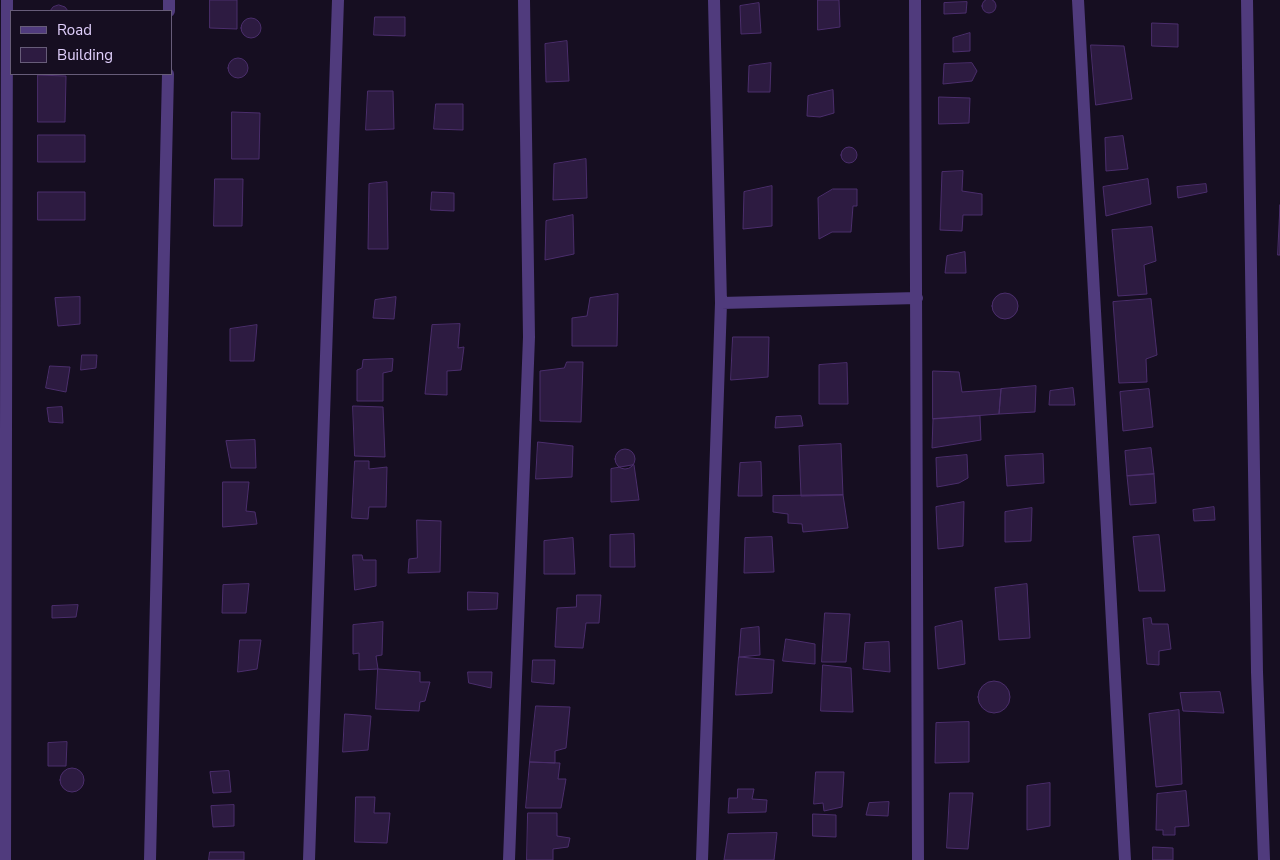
<!DOCTYPE html>
<style>
body{margin:0}
#map{position:relative;width:1280px;height:860px;overflow:hidden;background:#160e21;font-family:"Nunito Sans",sans-serif}
canvas{display:block}
.legend{position:absolute;left:10px;top:10px;width:162px;height:65px;box-sizing:border-box;background:#160e21;border:1px solid #675c79;margin:0;padding:6px 9px;list-style:none;font-size:15px;color:#e1d0fd}
.legend li{display:flex;align-items:center;gap:10px;height:25px}
.legend b{width:25px;border:1px solid #675c79}
</style>
<div id="map">
<canvas width="1280" height="860"></canvas>
<ul class="legend">
<li><b style="height:6px;background:#503b7d"></b>Road</li>
<li><b style="height:14px;background:#2d1b41"></b>Building</li>
</ul>
</div>
<script>
const ctx = document.querySelector('canvas').getContext('2d');
ctx.lineJoin = 'round';
function paint(path, color) {
  ctx.fillStyle = color;
  ctx.fill(path, 'evenodd');
}
function strokePath(path, color, width, dash) {
  ctx.strokeStyle = color;
  ctx.lineWidth = width;
  ctx.lineCap = dash ? 'butt' : 'round';
  ctx.setLineDash(dash || []);
  ctx.stroke(path);
}
const building = new Path2D(`
 M982 6a7 7 0 1 1 14 0a7 7 0 1 1-14 0Z
 M210,0H237V29L210,28Z
 M818,0H839L840,27L818,30Z
 M967,2L966,13L944,14V3Z
 M759,3L761,33L741,34L740,6Z
 M59,5L65,7L68,11H50L53,7Z
 M375,17H405V36L374,35Z
 M241 28a10 10 0 1 1 20 0a10 10 0 1 1-20 0Z
 M1152,23L1178,24V47L1152,46Z
 M970,33V51L953,52V38Z
 M567,41L569,81L546,82L545,44Z
 M1091,45L1124,46L1132,99L1096,105Z
 M228 68a10 10 0 1 1 20 0a10 10 0 1 1-20 0Z
 M771,63L770,92H748L749,66Z
 M972,63L977,71L972,81L943,84L944,64Z
 M38,75L66,76L65,122H38Z
 M833,90L834,113L820,117L807,116L808,96Z
 M368,91H393L394,129L366,130Z
 M939,97L970,98L969,123L939,124Z
 M436,104H463V130L434,129Z
 M232,112L260,113L259,159H232Z
 M38,135H85V162H38Z
 M1123,136L1128,169L1106,171L1105,138Z
 M841 155a8 8 0 1 1 16 0a8 8 0 1 1-16 0Z
 M586,159L587,198L553,200L554,164Z
 M963,171L962,191L982,194V215H963L962,231L940,230L942,172Z
 M215,179H243L242,226H214Z
 M1148,179L1151,204L1106,216L1103,187Z
 M387,182L388,249H368L369,184Z
 M1206,184L1207,192L1178,198L1177,187Z
 M772,186V226L743,229L744,192Z
 M833,189H857V206H853L851,232H832L819,239L818,198Z
 M38,192H85V220H38Z
 M432,192L454,193V211L431,210Z
 M1280,205V255H1278Z
 M573,215L574,254L545,260L546,221Z
 M1152,227L1156,261L1144,265L1147,294L1118,296L1112,230Z
 M965,252L966,273H945L947,256Z
 M992 306a13 13 0 1 1 26 0a13 13 0 1 1-26 0Z
 M618,294L617,346H572V318L587,316L590,298Z
 M80,297V324L58,326L55,298Z
 M396,297L394,319L373,318L375,300Z
 M1151,299L1157,355L1146,359L1147,382L1119,383L1113,302Z
 M460,324L458,348L464,347L461,370L447,371V395L425,394L432,325Z
 M257,325L254,361H230V329Z
 M733,337H769L768,377L731,380Z
 M82,355H97L96,368L81,370Z
 M393,359L392,371L383,373V401H357V370L362,368L363,360Z
 M567,362H583L581,422L540,421V371L564,368Z
 M847,363L848,404H819V365Z
 M50,366L70,367L66,392L46,388Z
 M933,371L959,372L962,392L1001,389L999,414L933,419Z
 M1036,386L1035,412L999,414L1001,389Z
 M1073,388L1075,405H1049L1050,391Z
 M1149,389L1153,427L1123,431L1120,392Z
 M353,406L383,407L385,457L355,456Z
 M62,407L63,423L49,422L47,408Z
 M801,416L803,426L775,428L776,417Z
 M980,416L981,440L932,448L933,419Z
 M255,440L256,468H231L226,441Z
 M538,442L573,446L572,477L536,479Z
 M841,444L843,495L801,496L799,446Z
 M1151,448L1154,474L1127,476L1125,451Z
 M615 459a10 10 0 1 1 20 0a10 10 0 1 1-20 0Z
 M1043,454L1044,483L1007,486L1005,456Z
 M967,455L968,478L959,483L937,487L936,458Z
 M355,461H369V469L387,467L386,507H369L368,519L352,518Z
 M761,462L762,496H738L740,463Z
 M634,465L639,500L611,502V469Z
 M1154,474L1156,503L1130,505L1127,476Z
 M223,482H249L246,511L255,512L257,524L223,527Z
 M843,495L848,528L803,532L802,524L788,523V514L773,512V496Z
 M964,502L963,546L938,549L936,507Z
 M1214,507L1215,520L1194,521L1193,510Z
 M1032,508L1031,541L1005,542V512Z
 M417,520L441,521L440,572L408,573L409,559L417,558Z
 M634,534L635,567H610V535Z
 M1159,535L1165,591H1139L1133,537Z
 M772,537L774,572L744,573L745,538Z
 M573,538L575,574H544V541Z
 M353,555H362L363,560H376V586L355,590Z
 M249,584L246,613H222L223,585Z
 M1027,584L1030,638L999,640L995,588Z
 M468,592L498,593L497,609L468,610Z
 M577,595H601L599,623H586L583,648L555,647L557,608L576,607Z
 M78,605L76,617L52,618V606Z
 M825,613L850,614L846,662H822Z
 M1151,618L1152,624H1168L1171,649L1159,651V665L1147,664L1143,619Z
 M962,621L965,664L938,669L935,627Z
 M383,622L382,655L376,656L378,669L359,670V653L353,654V625Z
 M759,627L760,655L739,657L741,629Z
 M786,639L815,644V664L783,661Z
 M240,640H261L257,669L238,672Z
 M889,642L890,672L863,669L865,643Z
 M739,657L774,660L772,693L736,695Z
 M533,660H555L554,684L532,682Z
 M823,665L851,668L853,712L821,711Z
 M378,669L420,672V682H430L425,701L420,702L419,711L376,709Z
 M468,672H492L491,688L469,683Z
 M978 697a16 16 0 1 1 32 0a16 16 0 1 1-32 0Z
 M1220,692L1224,713L1183,711L1180,693Z
 M536,706L570,707L566,748L555,751V763L530,762Z
 M1179,710L1182,784L1156,787L1149,714Z
 M345,714L371,716L368,750L343,752Z
 M969,722V762L935,763L936,723Z
 M67,742L66,766H48V743Z
 M530,762L560,763L558,779H566L561,808H526Z
 M60 780a12 12 0 1 1 24 0a12 12 0 1 1-24 0Z
 M229,771L231,792L213,793L210,772Z
 M816,772H844L842,807L824,811L823,803L814,804Z
 M1050,783V826L1027,830V786Z
 M738,789H754L752,799L767,800L766,812L728,813L729,798H737Z
 M1186,791L1189,826L1175,827V835H1163V830H1156L1157,794Z
 M950,793H973L968,849L947,848Z
 M356,797H375L374,813H390L387,843L355,842Z
 M889,802L888,816L866,815L869,803Z
 M234,805V826L213,827L211,806Z
 M528,813H557V836L570,838L568,847L553,849V860H527Z
 M813,814L836,815V837L813,836Z
 M777,833L774,860H724L728,834Z
 M1153,847L1173,848V860H1153Z
 M210,852H244V860H209Z`);
paint(building, '#2d1b41');
strokePath(building, '#4b2e6c', 1);
strokePath(new Path2D(`
 M915,0L918,860
 M1078,0L1125,860
 M1247,0L1257,672L1264,860
 M169,11V0
 M721,303L917,298
 M5,860L7,0
 M150,860L168,74
 M309,860L338,0
 M509,860L529,337L524,0
 M702,860L721,303L714,0`), '#503b7d', 12);
</script>
